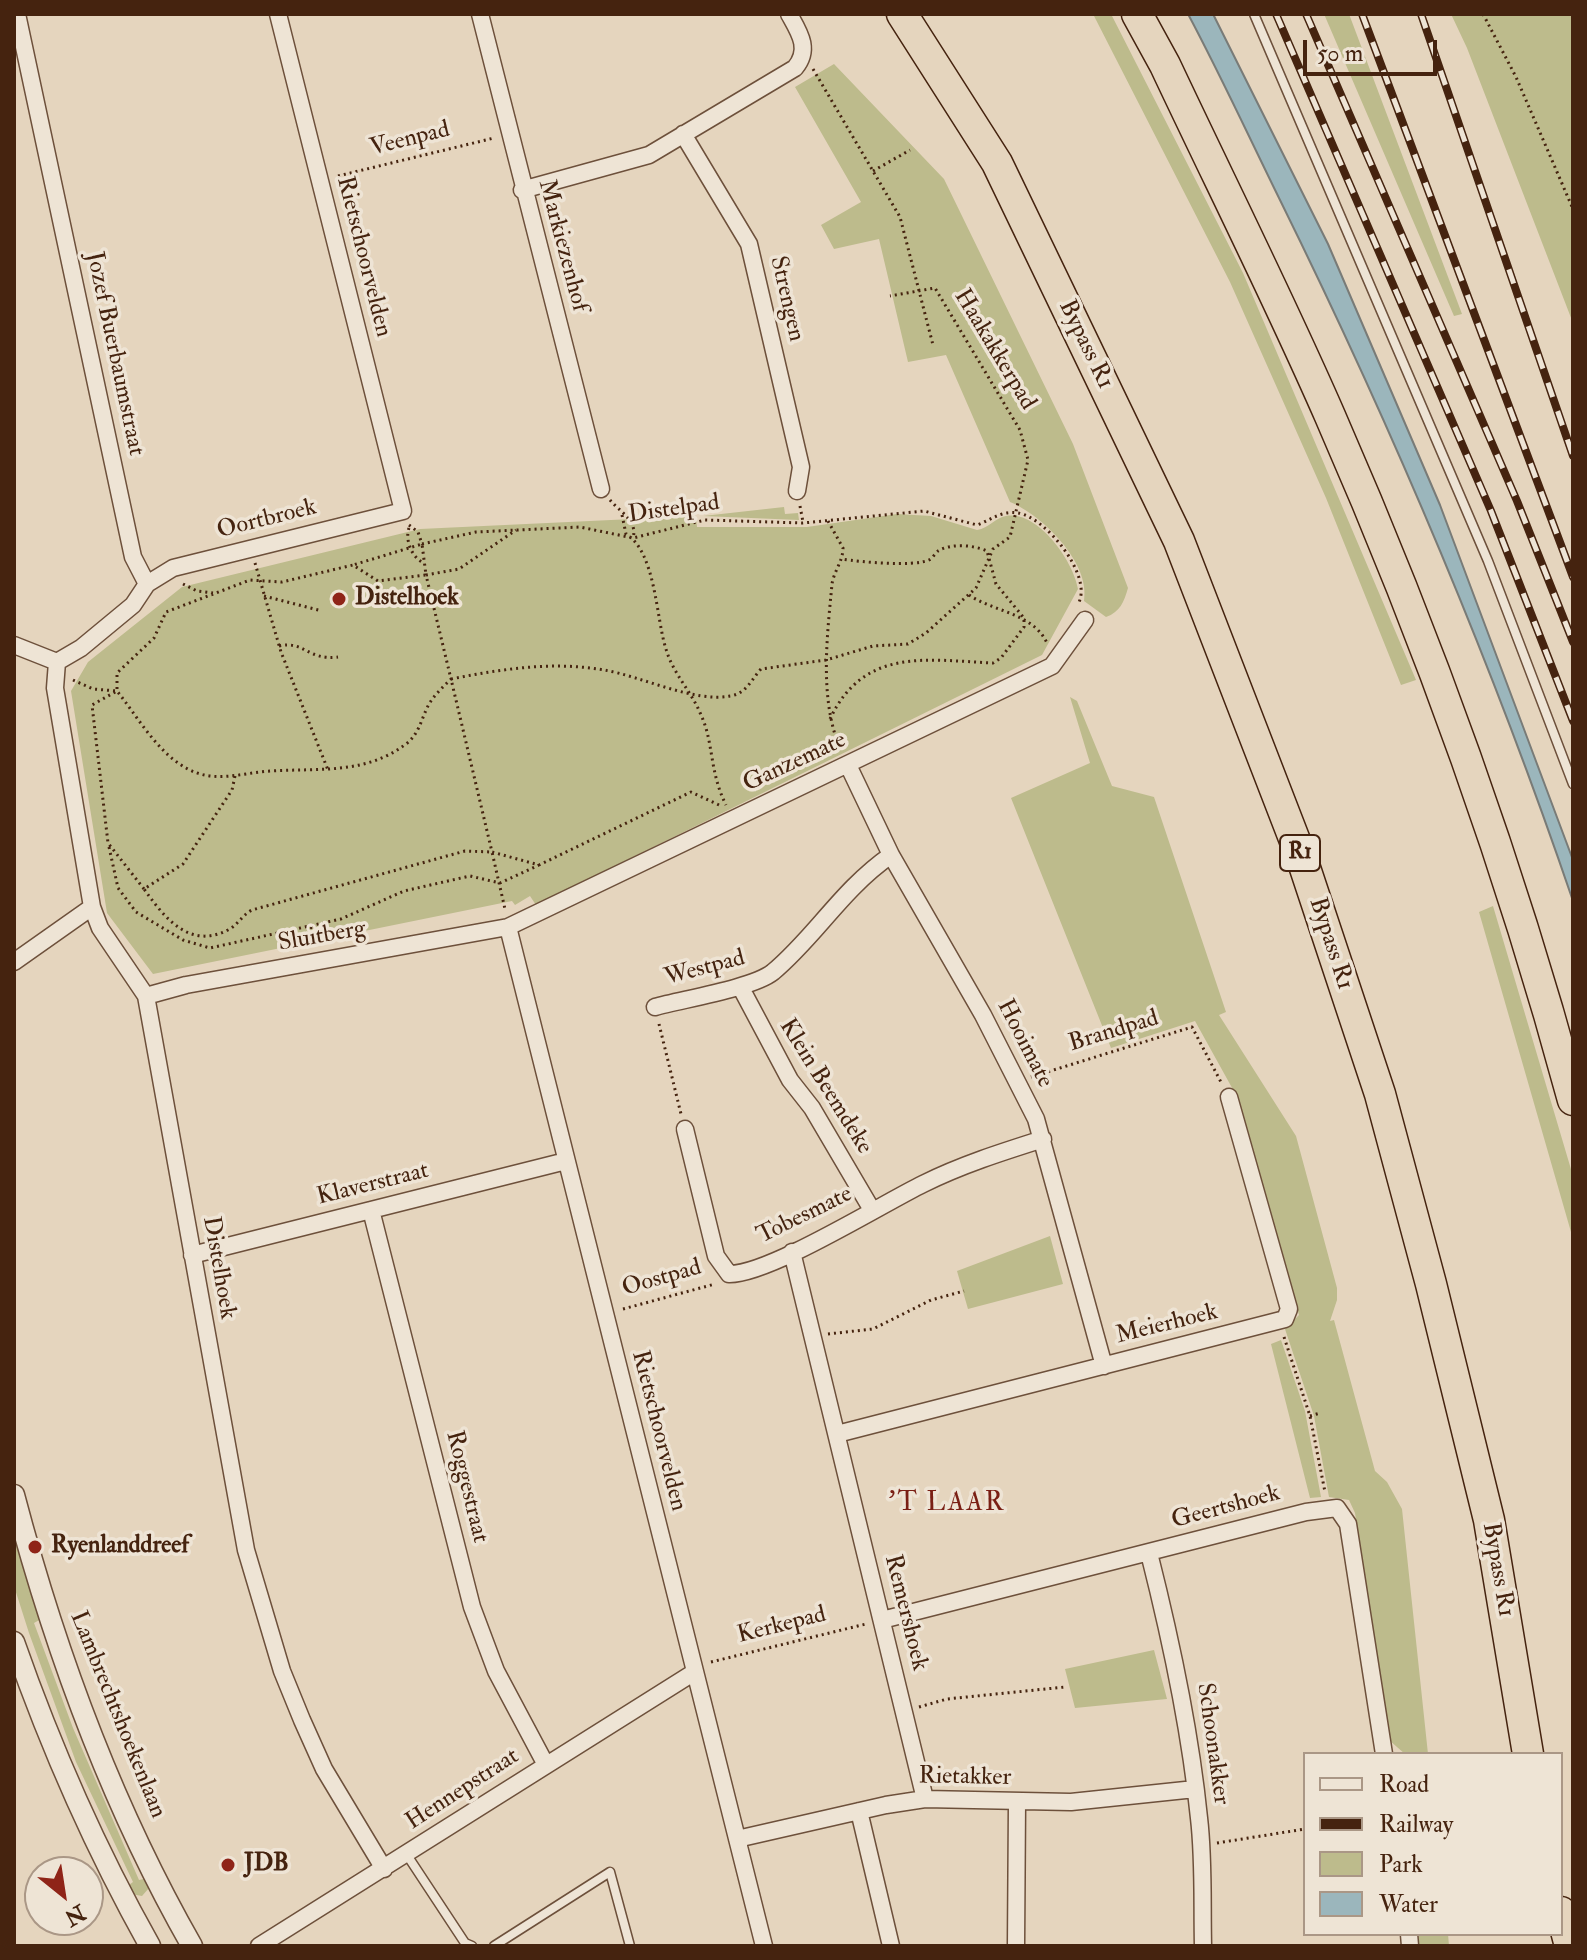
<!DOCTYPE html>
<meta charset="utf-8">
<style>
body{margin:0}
#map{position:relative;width:1587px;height:1960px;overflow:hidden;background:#e5d5be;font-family:"IM FELL Double Pica",serif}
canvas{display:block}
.frame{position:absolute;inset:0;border:16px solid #45230f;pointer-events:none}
.legend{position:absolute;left:1303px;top:1752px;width:260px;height:184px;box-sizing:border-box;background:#eee4d5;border:2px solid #aa9786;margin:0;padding:10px 14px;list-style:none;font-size:24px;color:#45230f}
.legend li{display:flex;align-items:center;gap:16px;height:40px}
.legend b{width:40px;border:2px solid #aa9786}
.north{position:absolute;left:24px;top:1856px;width:80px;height:80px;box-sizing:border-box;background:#eee4d5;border:2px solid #aa9786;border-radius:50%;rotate:150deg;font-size:22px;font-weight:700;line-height:32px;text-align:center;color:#45230f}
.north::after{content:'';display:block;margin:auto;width:28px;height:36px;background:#8f2418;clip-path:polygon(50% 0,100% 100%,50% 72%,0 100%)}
.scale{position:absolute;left:1303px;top:40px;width:134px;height:36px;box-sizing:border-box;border:4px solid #45230f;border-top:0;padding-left:10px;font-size:24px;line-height:28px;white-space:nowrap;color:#45230f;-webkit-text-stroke:6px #eee4d5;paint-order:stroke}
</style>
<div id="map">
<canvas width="1587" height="1960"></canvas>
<div class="frame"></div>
<ul class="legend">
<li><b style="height:10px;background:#eee4d5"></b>Road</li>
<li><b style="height:10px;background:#45230f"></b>Railway</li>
<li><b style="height:22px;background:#bdbb8c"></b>Park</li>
<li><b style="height:22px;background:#9bb6bc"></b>Water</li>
</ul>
<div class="north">N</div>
<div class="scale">50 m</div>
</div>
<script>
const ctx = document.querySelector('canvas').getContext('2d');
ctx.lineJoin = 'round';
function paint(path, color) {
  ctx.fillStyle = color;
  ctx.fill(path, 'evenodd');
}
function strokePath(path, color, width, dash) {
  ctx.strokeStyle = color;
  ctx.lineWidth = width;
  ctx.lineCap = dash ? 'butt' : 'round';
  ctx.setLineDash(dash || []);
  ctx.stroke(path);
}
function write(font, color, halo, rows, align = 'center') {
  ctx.font = font + ' "IM FELL Double Pica",serif';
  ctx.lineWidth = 7;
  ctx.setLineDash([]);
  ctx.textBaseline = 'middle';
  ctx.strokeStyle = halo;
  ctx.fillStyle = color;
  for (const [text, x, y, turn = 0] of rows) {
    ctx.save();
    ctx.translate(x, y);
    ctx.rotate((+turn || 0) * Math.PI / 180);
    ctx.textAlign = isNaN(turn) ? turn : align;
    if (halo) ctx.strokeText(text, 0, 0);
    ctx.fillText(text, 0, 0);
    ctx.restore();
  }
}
paint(new Path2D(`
 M1093,14H1111L1243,273L1416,680L1401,685L1326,498L1230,282Z
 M1324,14H1349L1462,314L1454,316Z
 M1451,14H1573V323L1467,48Z
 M834,64L944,179L1073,444L1128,588C1124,602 1120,612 1106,617L1084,601C1091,563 1042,515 1010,502L946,355L908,362L879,239L834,249L821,225L861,202L795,87Z
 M784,507L785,514L798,513L799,520L703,516Z
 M897,514L931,516L977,530C989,528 995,518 1006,516C1038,510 1074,562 1078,589L1042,655L536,905L530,896L515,905L512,901L153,974L107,913L71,691L88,662L182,587L420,529L696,516L697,527H807Z
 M1070,697L1077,701L1112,786L1154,797L1226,1012L1219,1015L1296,1136L1337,1288V1300L1330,1321L1334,1320L1375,1471L1387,1482L1402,1509L1428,1754H1405L1389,1740L1355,1513L1349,1500L1329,1497L1314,1416L1285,1329L1299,1315L1236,1095L1195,1021L1111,1048L1011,798L1090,763Z
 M1493,906L1573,1176V1239L1479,912Z
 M1050,1236L1063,1284L968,1309L957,1271Z
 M1281,1340L1305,1411L1321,1497L1310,1498L1271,1344Z
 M14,1530L41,1619L34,1623L73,1728L139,1880L148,1878L149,1888L142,1896L131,1894L126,1887L133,1882L76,1762L29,1633L14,1586Z
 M1154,1650L1167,1699L1075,1708L1065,1669Z
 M1417,1934H1448L1449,1946H1418Z`), '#bdbb8c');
const water = new Path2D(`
 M1188,14H1213L1328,244L1440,505L1573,860V901C1491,660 1392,427 1279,198C1249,137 1220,74 1188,14Z`);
paint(water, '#9bb6bc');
strokePath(water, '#797b77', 2);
const service = new Path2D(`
 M1254,14L1488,561L1573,784
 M407,1855L465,1943L472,1946
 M494,1946L610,1872L630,1946`);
const minor = new Path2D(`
 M17,14L133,557L147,584
 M480,14L601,489
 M683,134L749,244L801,467L797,491
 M522,190L649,155L795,68C811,49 799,32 789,14
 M14,645L57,662
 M57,662L55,688L92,907L100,928L146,996L246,1550L282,1671L302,1720L324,1769L384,1869
 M57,662L81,648L133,605L147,584L173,568L403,511L278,14
 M848,765L891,855L983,1015L1036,1119L1104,1366
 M508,927L764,1946
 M14,962L92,907
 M741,988L790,1080L812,1108L872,1210
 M146,996L186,985L508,927L1052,666L1085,620
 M655,1007C684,999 753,988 773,972C816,936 841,890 891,855
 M685,1129L716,1256L729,1274C768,1275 882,1204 923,1184C961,1165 1002,1152 1043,1139
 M371,1210L472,1607L496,1671L546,1765
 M792,1252L925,1799
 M192,1255L566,1161
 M837,1434L1285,1319L1289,1309L1229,1097
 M1149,1553C1171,1640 1190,1728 1199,1818C1204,1860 1202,1903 1203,1946
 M882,1620L1306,1512L1337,1508L1348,1524L1384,1754
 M859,1811L891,1946
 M737,1839L886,1805L925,1799L1071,1802L1195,1789
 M1409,1934L1410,1946
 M259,1946L693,1673
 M1016,1946L1017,1803`);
const tertiary = new Path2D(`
 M14,1495C55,1651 112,1806 192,1946
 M14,1642C51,1748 95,1848 150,1946`);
const motorway = new Path2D(`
 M902,14L997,163L1179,541L1302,859L1380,1094L1431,1284L1489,1520L1528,1754
 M1137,14L1165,65C1220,182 1278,297 1330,416C1427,637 1510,867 1573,1100
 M1561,1912L1570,1946`);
strokePath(service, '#6d503b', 11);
strokePath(minor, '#6d503b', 19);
strokePath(tertiary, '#6d503b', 23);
strokePath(motorway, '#45230f', 33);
strokePath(new Path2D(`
 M1483,14L1516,77L1573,209
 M813,69L900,217L933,345
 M873,171L910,150
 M338,176L494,138
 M610,500C620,512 638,521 633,538
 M800,506L803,522
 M622,515L626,534C656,552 656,619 666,649C673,674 692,692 701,715C714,743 709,771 726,805
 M828,521L843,548C843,561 834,571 832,584C827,638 819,700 841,751
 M409,525L418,532L422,544L476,532L580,527L633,538L705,520L803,523L924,511L977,525C991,520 1002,510 1018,513C1046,517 1094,577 1078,604
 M409,528C405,539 411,556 422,562
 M255,563L281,652L328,770
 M183,584L197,591L213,593
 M969,595C994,612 1033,613 1047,643
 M264,596L322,611
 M279,646C304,640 308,661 338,657
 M73,680L93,689L117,691C137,716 157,752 186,768C214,784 241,773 270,771C318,768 365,775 406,744C418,735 421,721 427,708C432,697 442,688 451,679L426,575L459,569L516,530
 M830,719C864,647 926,660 993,663L1001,658L1024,627V618L996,584L987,551C974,545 951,543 938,551C935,553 933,558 929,560C913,567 860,562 842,559
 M235,776L232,790L183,864L144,889C164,917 189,950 228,930C238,925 242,915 252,910L465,851L492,852L505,909
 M719,805L691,792L539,865L492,852L451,679C502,669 552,661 604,670C641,676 694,703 730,696C746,694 751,680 761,669L826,660L873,646L908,644L926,633L976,588L993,549L1010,537L1028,460L1020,430L935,288L890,296
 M109,847L118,888L136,912L183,940L210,948L341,919L404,891L470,876L500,883L539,865
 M144,889L108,843L92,705L117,691V673L154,638L166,612L250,580L282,582L353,565L378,581L426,575L422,544L353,565
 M659,1024L681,1114
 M1031,1077L1192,1027L1222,1084
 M623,1309L715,1284
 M828,1334L873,1329L931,1300L964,1291
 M1284,1337L1310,1416L1325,1492
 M1310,1416L1320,1413
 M711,1662L866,1624
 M919,1707L947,1699L1065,1687
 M1217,1843L1305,1829`), '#45230f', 3, [2, 4]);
strokePath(service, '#eee4d5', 8);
strokePath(minor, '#eee4d5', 16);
strokePath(tertiary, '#eee4d5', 20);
strokePath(motorway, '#e5d5be', 30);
const rail = new Path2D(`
 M1276,14L1491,511L1573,721
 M1306,14L1517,501L1573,642
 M1362,14L1573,577
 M1421,14L1573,456`);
strokePath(rail, '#45230f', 8);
strokePath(rail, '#eee4d5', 5, [15]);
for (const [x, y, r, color] of [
 [339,599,8,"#8f2418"],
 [35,1547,8,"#8f2418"],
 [228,1865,8,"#8f2418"]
]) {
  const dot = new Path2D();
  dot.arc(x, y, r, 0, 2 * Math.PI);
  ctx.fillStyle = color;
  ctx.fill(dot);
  strokePath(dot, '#eee4d5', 3);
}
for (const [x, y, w] of [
 [1300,853,40]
]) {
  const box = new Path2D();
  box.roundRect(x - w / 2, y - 18, w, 36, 6);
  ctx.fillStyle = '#eee4d5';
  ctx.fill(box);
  strokePath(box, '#45230f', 2);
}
write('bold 22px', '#45230f', null, [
 ["R1",1300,853]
]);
write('24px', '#45230f', '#eee4d5', [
 ["Veenpad",410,140,-14],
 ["Markiezenhof",562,246,75],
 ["Rietschoorvelden",363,257,76],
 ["Strengen",786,299,77],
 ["Bypass R1",1085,345,64],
 ["Haakakkerpad",994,350,59],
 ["Jozef Buerbaumstraat",114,354,78],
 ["Distelpad",674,510,-8],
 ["Oortbroek",267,520,-14],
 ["Ganzemate",795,763,-25],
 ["Sluitberg",322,937,-10],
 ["Bypass R1",1330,944,72],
 ["Westpad",705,969,-15],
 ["Brandpad",1114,1032,-17],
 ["Hooimate",1024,1044,63],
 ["Klein Beemdeke",825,1087,58],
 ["Klaverstraat",373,1185,-14],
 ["Tobesmate",805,1216,-26],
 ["Distelhoek",218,1268,80],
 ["Oostpad",662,1279,-16],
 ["Meierhoek",1167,1325,-14],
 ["Rietschoorvelden",658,1431,76],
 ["Roggestraat",466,1487,76],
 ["Geertshoek",1226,1508,-15],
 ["Bypass R1",1497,1570,80],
 ["Remershoek",905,1613,76],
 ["Kerkepad",782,1626,-14],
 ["Lambrechtshoekenlaan",117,1715,68],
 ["Schoonakker",1212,1744,82],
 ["Rietakker",965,1778,1],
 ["Hennepstraat",463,1790,-33]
]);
write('bold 24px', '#45230f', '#eee4d5', [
 ["Distelhoek",355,599],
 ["Ryenlanddreef",51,1547],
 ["JDB",244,1865]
], 'left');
ctx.letterSpacing = '2px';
write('26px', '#7a1f14', '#eee4d5', [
 ["’T LAAR",947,1504]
]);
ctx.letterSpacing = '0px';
</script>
